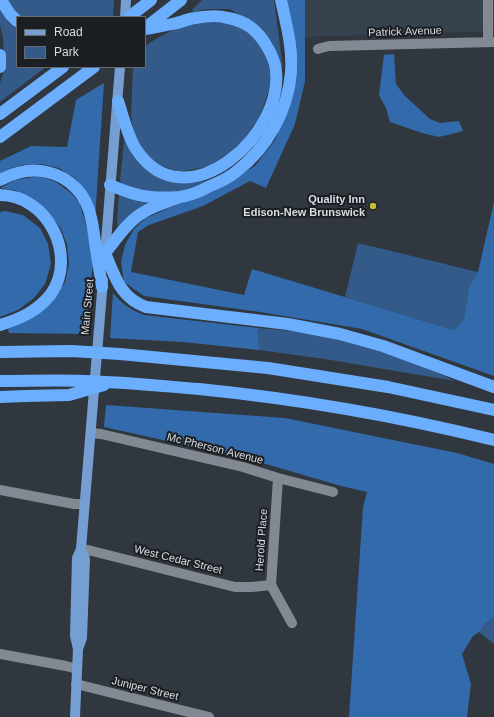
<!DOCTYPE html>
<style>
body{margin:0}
#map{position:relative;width:494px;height:717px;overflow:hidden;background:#31373f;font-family:Helvetica,sans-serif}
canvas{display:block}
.legend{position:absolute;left:16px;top:16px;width:130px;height:52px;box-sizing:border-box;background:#1b1e22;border:1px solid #676a6e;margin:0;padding:5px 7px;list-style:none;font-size:12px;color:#d8dce1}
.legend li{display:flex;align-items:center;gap:8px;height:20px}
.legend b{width:20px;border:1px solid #676a6e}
</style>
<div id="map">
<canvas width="494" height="717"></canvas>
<ul class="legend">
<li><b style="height:5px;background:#759fd3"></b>Road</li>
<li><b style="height:11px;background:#335a88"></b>Park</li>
</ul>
</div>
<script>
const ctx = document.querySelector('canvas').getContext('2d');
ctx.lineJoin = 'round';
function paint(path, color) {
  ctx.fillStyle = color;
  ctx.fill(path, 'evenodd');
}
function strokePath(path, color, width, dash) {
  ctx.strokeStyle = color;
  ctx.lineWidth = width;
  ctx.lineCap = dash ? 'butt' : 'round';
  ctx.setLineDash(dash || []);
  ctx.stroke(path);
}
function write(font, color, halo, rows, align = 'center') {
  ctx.font = font + ' Helvetica,sans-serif';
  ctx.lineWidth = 4;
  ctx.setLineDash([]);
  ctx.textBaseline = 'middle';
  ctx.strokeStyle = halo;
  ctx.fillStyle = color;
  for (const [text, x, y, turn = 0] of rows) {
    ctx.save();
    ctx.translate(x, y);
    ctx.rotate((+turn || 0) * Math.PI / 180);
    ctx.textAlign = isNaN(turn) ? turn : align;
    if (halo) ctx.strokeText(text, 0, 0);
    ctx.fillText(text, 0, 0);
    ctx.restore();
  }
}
paint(new Path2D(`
 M305,0H494V31L305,37Z`), '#37424f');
paint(new Path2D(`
 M8,0H114L113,17H21L13,9Z
 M202,0H274L283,69L262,29L230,9H206L193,12L192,10Z
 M0,7L17,26V67H46L0,102V83L5,67L3,38L0,25Z
 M212,21L227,23L239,27L254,38L265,53L270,72L271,83L264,105L259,118L244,140L227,155L211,166L179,172L159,165L147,157L134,133L131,116L133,67H145V46C160,36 176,27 193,23C199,21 206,21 212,21Z
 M125,131C128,139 130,147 134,155C143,171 166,183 184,183C194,183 203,181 212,180L195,188L175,193H150L122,184L120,181Z
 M121,194L157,201L118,227L117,221L119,195Z
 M358,243L478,272L469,286L464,319L454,330L345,297Z
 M258,328L305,332L357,344L411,360L455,381L325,359L259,350Z
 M494,618V644L479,632L486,623Z`), '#335a88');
paint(new Path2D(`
 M287,0H305V81L295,124L266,188L250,181L203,206L149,225L138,232L131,272L244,295L252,269L454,330L464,319L469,286L478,272L494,202V376L362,329L260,312L144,296L124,282L121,262L125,245L134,229L146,218L220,186L255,166L275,140L291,103L298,65L292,32Z
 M394,54L396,84L405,96L430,119L440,123L459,121L463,131L439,137L422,133L390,122L386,108L379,95L384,55Z
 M104,83L95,219L88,198L76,179L59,168L41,164L22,165L9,169L0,174V161L31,146L67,147L76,100Z
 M39,176L56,182L71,193L80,204L88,232L93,262L86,334L9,333L8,329L26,321L52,302L65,282L69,264L67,244L60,227L39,203L15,190L0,188L15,180Z
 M5,211L23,215L40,228L48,244L51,264L45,284L34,298L18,310L0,317V212Z
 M113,293C124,305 129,309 144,315L258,328L259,350L183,342L110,338Z
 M106,405L285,418L457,453L494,464V618L486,623L479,632L473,636L462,654L471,684L467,717H349L363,507L367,492L341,486L249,459L104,427Z`), '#326aab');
strokePath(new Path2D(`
 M488,0V42
 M318,49L321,48L329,46L494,42
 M91,433L101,434L243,467L278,478L333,492
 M278,478L271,585L292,623
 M0,490L74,504H84
 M81,549L92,551L235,587H252L271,585
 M0,654L66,666L77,669
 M76,684L209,717`), '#828992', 10);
strokePath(new Path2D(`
 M125,17L126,0
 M105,254L120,67
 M78,649L75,636L77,558L81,549L103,280
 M75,717L78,649L82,638L85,559L81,549`), '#759fd3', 10);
strokePath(new Path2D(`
 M1,0L10,14L17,21
 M129,17L151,0
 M145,28L181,0
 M0,55V67
 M118,101C123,116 128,137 136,149C185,225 289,132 275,65C273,58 270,51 266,45C258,31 245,21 228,18C218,15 206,16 195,18C187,19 180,23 172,24C163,26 154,28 145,29
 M0,114L63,67
 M0,137L94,67
 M0,180C15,172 30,168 47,172C70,177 87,195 91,218C93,226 94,234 95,242C97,257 100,272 102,287
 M110,185C120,189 129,193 139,195C151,198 166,198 179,197C189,196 201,191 210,186C220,182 229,178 237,171C267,148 288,111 291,72C293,48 286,23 281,0
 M0,195C47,195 78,255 51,294C38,311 20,319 0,325
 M180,197C168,202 155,205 144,212C128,221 117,238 105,253C115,276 120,298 146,307L288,324L340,334L383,346L494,387
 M0,352L72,351L120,354L268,368L388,387L494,410
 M0,381C28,381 56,380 85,381C123,382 161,386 199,389C299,399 397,416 494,440
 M0,397L26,396L69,395L104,385`), '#6caefe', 12);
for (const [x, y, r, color] of [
 [373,206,4,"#c7bb3c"]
]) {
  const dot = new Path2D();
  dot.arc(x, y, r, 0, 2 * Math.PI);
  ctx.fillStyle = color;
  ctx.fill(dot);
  strokePath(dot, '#1b1e22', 1.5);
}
write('11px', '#d8dce1', '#1b1e22', [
 ["Patrick Avenue",405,32,-2],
 ["Main Street",88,307,-85],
 ["Mc Pherson Avenue",215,449,14],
 ["Herold Place",262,540,-86],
 ["West Cedar Street",178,560,14],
 ["Juniper Street",145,689,14]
]);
write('bold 11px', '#d8dce1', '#1b1e22', [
 ["Quality Inn",365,200],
 ["Edison-New Brunswick",365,213]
], 'right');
</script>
